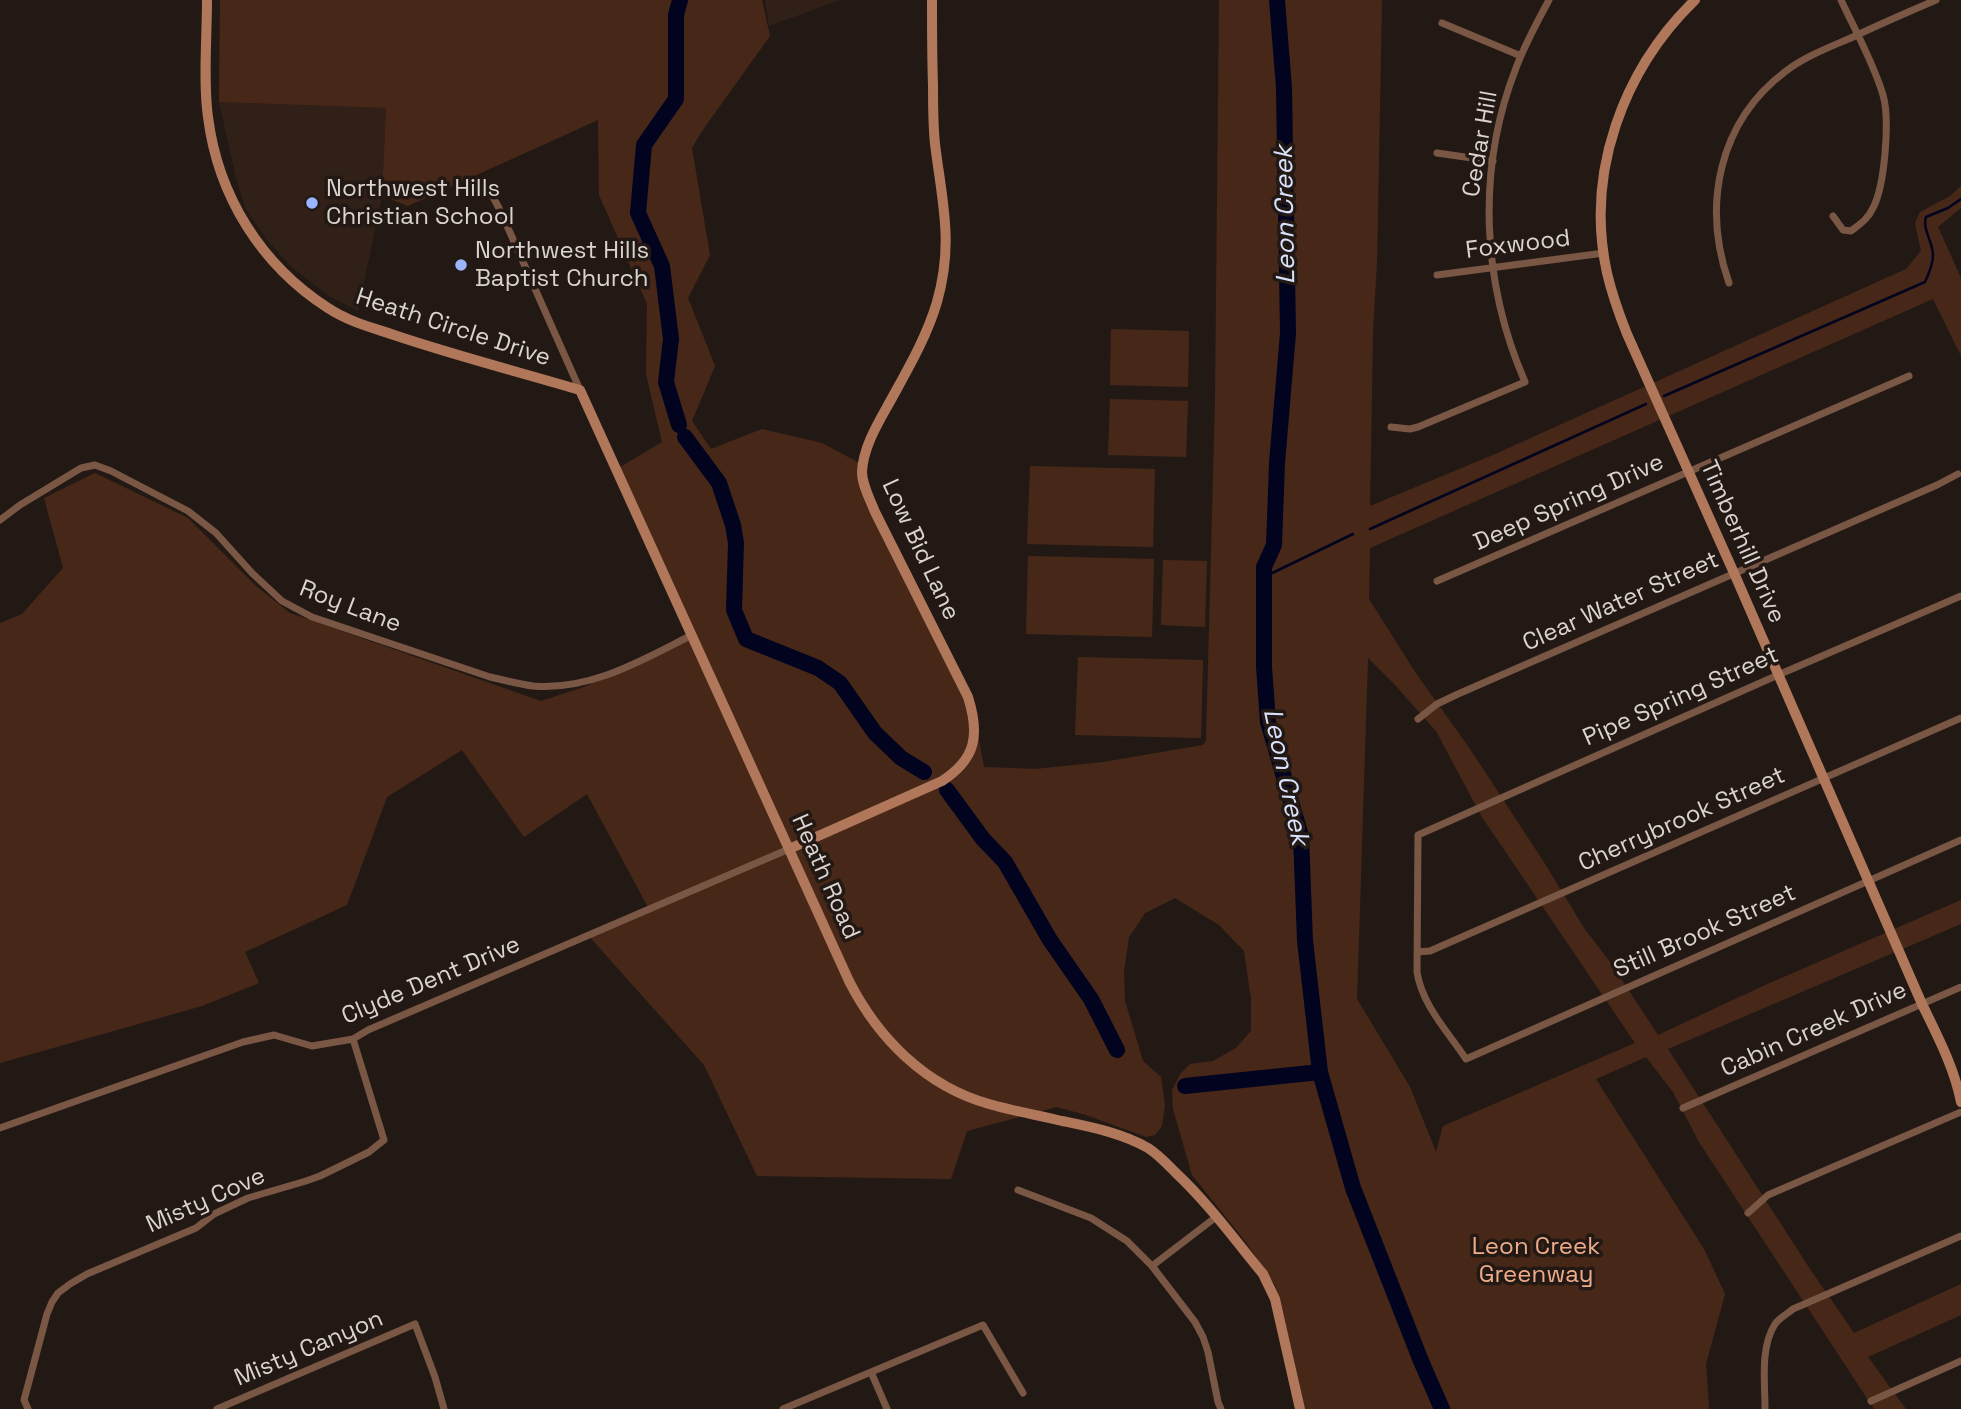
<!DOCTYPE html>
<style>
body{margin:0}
canvas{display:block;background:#231914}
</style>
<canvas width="1961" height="1409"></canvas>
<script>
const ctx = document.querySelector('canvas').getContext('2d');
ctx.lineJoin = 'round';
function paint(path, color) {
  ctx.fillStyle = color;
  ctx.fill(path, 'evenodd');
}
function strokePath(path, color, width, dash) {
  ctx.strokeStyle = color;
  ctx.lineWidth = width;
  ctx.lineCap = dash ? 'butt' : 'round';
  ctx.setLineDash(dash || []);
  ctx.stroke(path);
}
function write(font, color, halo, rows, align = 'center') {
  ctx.font = font + ' "Space Grotesk",sans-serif';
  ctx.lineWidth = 7;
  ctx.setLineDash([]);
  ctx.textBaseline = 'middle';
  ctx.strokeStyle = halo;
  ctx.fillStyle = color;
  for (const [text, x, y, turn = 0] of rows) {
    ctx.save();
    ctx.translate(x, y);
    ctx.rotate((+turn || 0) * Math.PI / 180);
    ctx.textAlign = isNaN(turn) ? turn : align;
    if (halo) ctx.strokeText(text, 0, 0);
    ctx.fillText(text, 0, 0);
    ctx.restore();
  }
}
paint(new Path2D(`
 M765,0H840L769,26Z
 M219,102L386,108L382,196L358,311L329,296L293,268L267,240L246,210L236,178Z`), '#302018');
paint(new Path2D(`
 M220,0H762L770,36L702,131L692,148L710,255L688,298L715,366L692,421L711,449L762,429L822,443L863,465L862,474L973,710L984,767L1035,769L1103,762L1203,745L1206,741L1215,402L1219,0H1382L1377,262L1373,332L1370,506L1493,455L1906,269L1921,251L1915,223L1920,212L1950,196L1961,186V208L1938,227L1961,278V356L1933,299L1370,548L1369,599L1415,672L1470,749L1547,867L1584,928L1610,962L1658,1035L1763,986L1961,900V924L1668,1049L1810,1269L1854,1333L1961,1284V1315L1868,1357L1906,1409H1874L1699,1142L1673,1092L1646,1057L1596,1079L1704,1249L1725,1294L1706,1364L1709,1409H1305L1282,1307L1275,1285L1245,1241L1192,1175L1173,1109L1172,1090L1181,1073L1190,1064L1213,1061L1236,1048L1251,1031V999L1244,951L1219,925L1175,898L1145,913L1129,937L1124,971L1125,1001L1143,1061L1161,1077L1165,1105L1162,1126L1155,1135L1146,1137L1086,1115L1057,1107L967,1131L951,1179L757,1176L704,1065L588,935L649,909L587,794L524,837L462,750L387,797L347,905L245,952L259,983L202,1006L0,1063V623L22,614L63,568L44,498L95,473L188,518L256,586L290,613L541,701L584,687L692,635L617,469L662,442L646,374L647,304L599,195L598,120L408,206L382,196L386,108L219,102ZM1368,658L1395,685L1436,731L1482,817L1635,1043L1443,1126L1436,1152L1410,1087L1357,999Z
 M1111,329L1189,331L1188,387L1110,385Z
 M1110,399L1188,401L1186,457L1108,455Z
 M1030,466L1155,469L1153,547L1027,544Z
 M1028,556L1154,559L1152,637L1026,634Z
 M1163,560L1207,561L1205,627L1161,625Z
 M1078,657L1203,660L1201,738L1075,735Z`), '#472818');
strokePath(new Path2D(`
 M1664,396L1925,282C1929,273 1933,265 1933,255C1933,242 1922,229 1926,217L1948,208L1961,199
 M1370,529L1646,404
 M1264,577L1353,534`), '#02031f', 2.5);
strokePath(new Path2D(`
 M1277,0L1284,88L1288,333L1277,463L1274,545L1264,567V667L1268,722L1301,836L1305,941L1320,1072L1353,1188L1421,1361L1442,1409
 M679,425L666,382L671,339L662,266L638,213L644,145L676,99V15L680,0
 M685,437L719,483L733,525L736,543L734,610L746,639L818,668L840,683L875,733L901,758L924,772
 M947,790L983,839L1005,862L1050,940L1091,999L1117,1050
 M1185,1086L1320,1072`), '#02031f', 16);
strokePath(new Path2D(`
 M1442,23L1521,56
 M1437,153L1493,161
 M485,182L500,210L580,390
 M1833,216L1843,230L1851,231C1860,224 1868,219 1873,208C1885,185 1890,119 1883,95C1874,64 1855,30 1841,0
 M1437,275L1604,253
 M1729,283C1702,206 1718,122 1786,71C1806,56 1830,47 1853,37C1880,24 1908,12 1936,0
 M1391,427L1410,429L1418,427L1525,382C1482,283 1476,170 1516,68C1525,44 1537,22 1549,0
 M0,520L20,505L81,468L95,465L111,471L188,511L216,533L252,573L282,601L312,617L490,677C504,680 518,684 533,686C591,691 642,660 692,635
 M1437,581L1909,376
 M1961,596L1778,675L1418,835L1417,972C1422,1005 1448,1032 1466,1059L1961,840
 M1418,719L1437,704L1458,694L1937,485L1958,474
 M1417,952L1430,951L1487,926L1961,718
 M1683,1108L1961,987
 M0,1128L243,1042L274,1035L312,1046L353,1039L368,1030L789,849
 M1018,1190L1091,1218L1127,1241L1152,1266L1195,1322L1203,1337L1208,1352L1218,1402L1221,1409
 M1748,1213L1768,1195L1961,1112
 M1152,1266L1216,1217
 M871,1372L887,1409
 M1871,1401L1961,1361
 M28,1409L24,1400L47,1314L52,1302L58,1293L70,1284L87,1274L196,1228L214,1214L248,1198L306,1181L320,1176L369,1152L384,1140L353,1039
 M217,1409L415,1324L435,1377L444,1409
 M783,1409L983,1325L1023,1393
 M1765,1409C1765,1382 1760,1348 1775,1324C1779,1318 1787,1314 1793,1309L1961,1236`), '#7a5644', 7);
strokePath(new Path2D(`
 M207,0C207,36 203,82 208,117C218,196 261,265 328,308C349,322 374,328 397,336C457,356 519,372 580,390L849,981C878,1038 925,1086 989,1104C1013,1111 1038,1115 1062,1121C1091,1127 1122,1133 1148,1148C1159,1155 1167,1164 1176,1173C1208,1203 1235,1240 1263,1274L1275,1299L1300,1409
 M1695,0C1623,70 1585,173 1607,273C1612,294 1619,314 1627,334L1734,573L1922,1004C1937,1035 1954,1067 1961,1102
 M789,849L942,781C976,759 980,735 968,697L875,512C870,499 862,485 862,472C863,446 880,420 892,398C909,367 927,336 937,302C954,243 942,201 935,144C933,125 933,105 933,85C932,57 932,28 932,0`), '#b0775a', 10);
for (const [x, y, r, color] of [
 [312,203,7,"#9cb4fd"],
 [461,265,7,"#9cb4fd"]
]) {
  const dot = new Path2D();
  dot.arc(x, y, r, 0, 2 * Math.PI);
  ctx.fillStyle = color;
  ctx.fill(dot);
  strokePath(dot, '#231914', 2.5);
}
write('24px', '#dbd3d0', '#231914', [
 ["Cedar Hill",1481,144,-80],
 ["Foxwood",1518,245,-7],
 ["Heath Circle Drive",453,328,18],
 ["Deep Spring Drive",1569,503,-24],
 ["Timberhill Drive",1742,542,66],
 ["Low Bid Lane",920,550,65],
 ["Clear Water Street",1621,602,-24],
 ["Roy Lane",350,607,21],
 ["Pipe Spring Street",1681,697,-24],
 ["Cherrybrook Street",1682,820,-24],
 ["Heath Road",825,877,66],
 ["Still Brook Street",1705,932,-24],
 ["Clyde Dent Drive",431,981,-23],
 ["Cabin Creek Drive",1814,1030,-24],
 ["Misty Cove",206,1201,-24],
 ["Misty Canyon",309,1349,-23]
]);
write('24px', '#dbd3d0', '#231914', [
 ["Northwest Hills",326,189],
 ["Christian School",326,217],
 ["Northwest Hills",475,251],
 ["Baptist Church",475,279]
], 'left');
write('24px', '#f0ac8a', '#231914', [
 ["Leon Creek",1536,1247],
 ["Greenway",1536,1275]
]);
write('italic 26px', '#d9e2fd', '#231914', [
 ["Leon Creek",1286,215,-91],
 ["Leon Creek",1285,777,78]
]);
</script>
